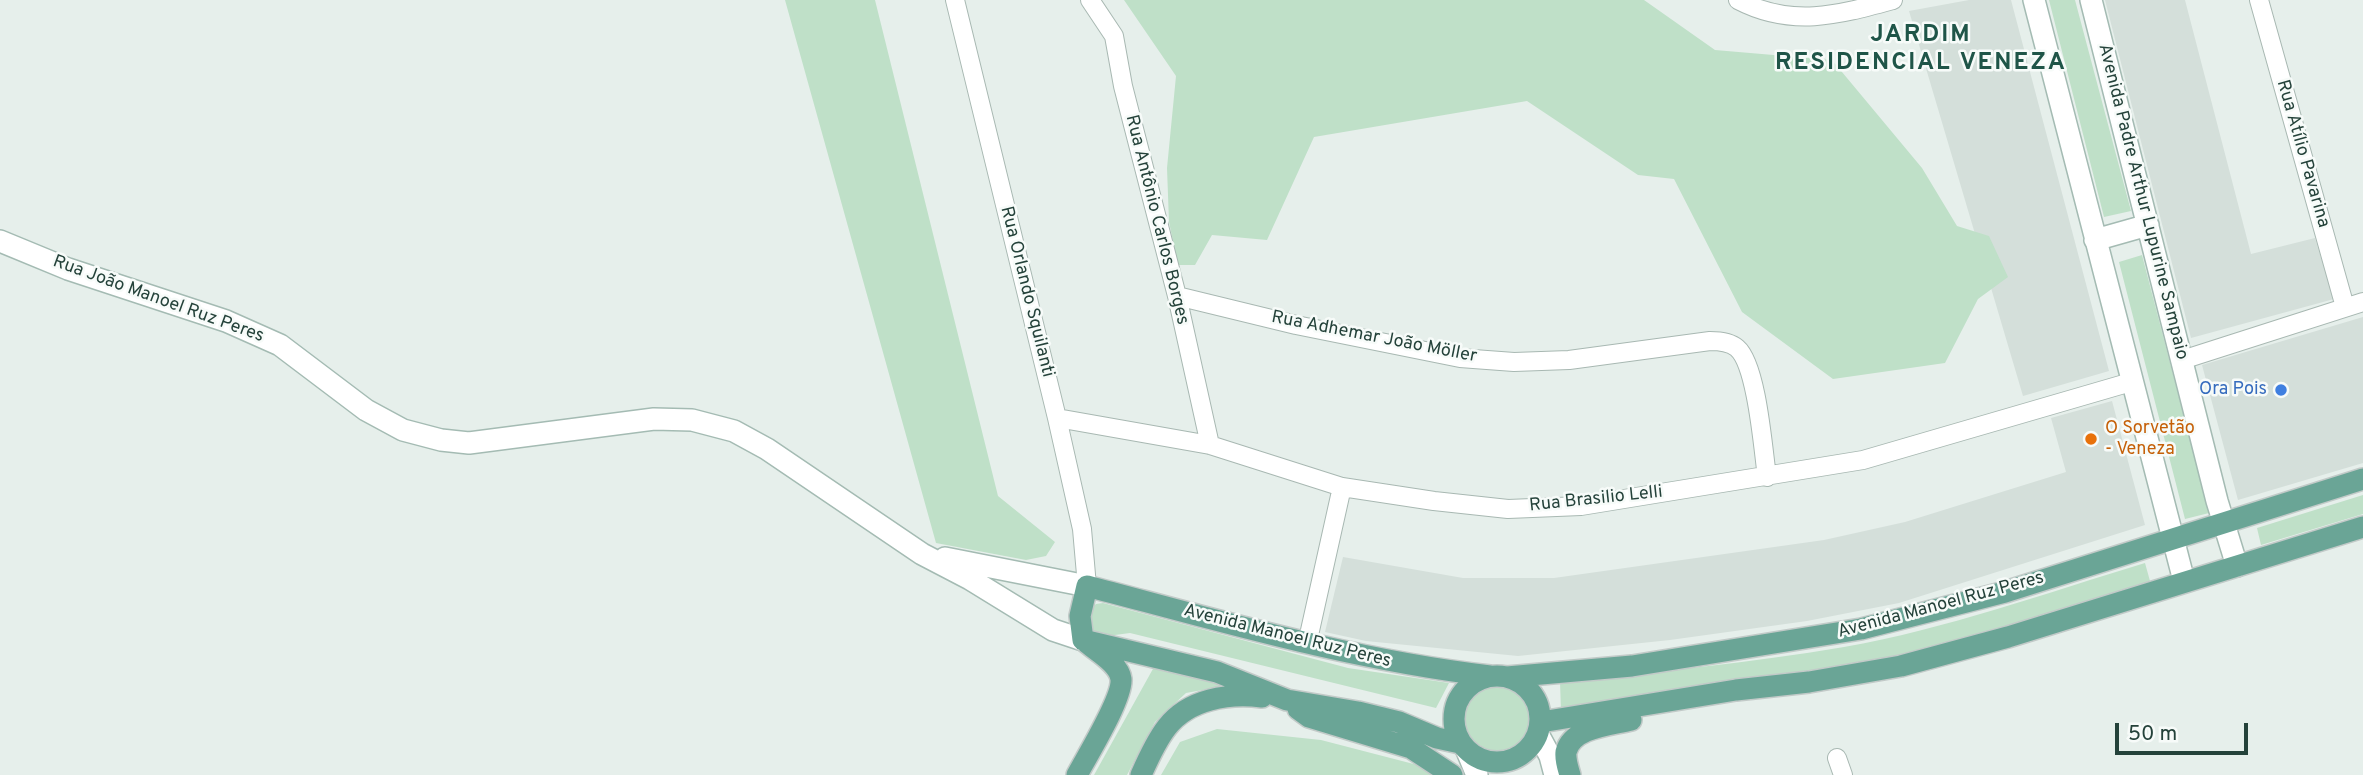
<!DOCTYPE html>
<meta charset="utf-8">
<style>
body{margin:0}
#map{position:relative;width:2363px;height:775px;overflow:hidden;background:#e6efeb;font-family:Overpass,sans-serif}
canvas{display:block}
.scale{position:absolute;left:2115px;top:723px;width:133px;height:32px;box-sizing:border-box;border:4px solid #24423a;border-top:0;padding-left:9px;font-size:21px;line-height:24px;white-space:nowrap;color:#24423a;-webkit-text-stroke:5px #f7fbf9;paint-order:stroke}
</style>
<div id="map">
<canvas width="2363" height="775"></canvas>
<div class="scale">50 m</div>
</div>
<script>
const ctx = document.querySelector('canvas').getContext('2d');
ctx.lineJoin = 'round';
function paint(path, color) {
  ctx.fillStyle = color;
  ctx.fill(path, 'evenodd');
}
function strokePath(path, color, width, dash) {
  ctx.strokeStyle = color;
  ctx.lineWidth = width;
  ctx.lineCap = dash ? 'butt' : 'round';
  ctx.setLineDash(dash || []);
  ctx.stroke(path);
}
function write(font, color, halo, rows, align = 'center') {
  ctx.font = font + ' Overpass,sans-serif';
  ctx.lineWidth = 5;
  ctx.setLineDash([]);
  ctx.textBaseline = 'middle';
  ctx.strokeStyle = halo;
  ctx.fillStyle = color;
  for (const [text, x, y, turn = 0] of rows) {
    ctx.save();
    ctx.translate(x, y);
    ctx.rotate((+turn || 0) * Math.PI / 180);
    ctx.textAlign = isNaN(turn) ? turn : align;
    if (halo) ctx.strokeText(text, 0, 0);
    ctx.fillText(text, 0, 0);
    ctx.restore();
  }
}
paint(new Path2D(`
 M1969,0H2011L2109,371L2023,396L1909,11Z
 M2105,0H2185L2251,254L2315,238L2334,299L2191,338Z
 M2363,317V463L2238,500L2202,365Z
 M2112,401L2145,525L1899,603L1807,621L1670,640L1518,656L1366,641L1325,632L1343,557L1463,578H1554L1824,540L1905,522L2066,472L2051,418Z`), '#d4dfda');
paint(new Path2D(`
 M785,0H875L998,496L1055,542L1046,556L1026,560L936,543Z
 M1124,0H1644L1715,50L1832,60L1922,168L1957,226L1989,236L2008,277L1978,299L1945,363L1833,379L1742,312L1674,179L1638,175L1527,101L1314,137L1267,240L1212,235L1195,265H1178L1169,222L1167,168L1176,76Z
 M2049,0H2075L2131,211L2104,217Z
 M2142,255L2209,513L2185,519L2119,262Z
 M2363,495V514L2261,545L2257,528Z
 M2145,563L2150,581L1945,645L1849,666L1561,712L1560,681C1655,672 1750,663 1844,647C1946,629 2046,593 2145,563Z
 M1103,603L1348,668L1449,683L1436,708L1130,633L1100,637L1091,630L1087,612L1096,604Z
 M1154,667L1230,685L1186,693L1155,722L1127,775H1094Z
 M1465 718a33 33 0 1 1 66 0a33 33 0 1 1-66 0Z
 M1217,729L1321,740L1429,768L1437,775H1161L1180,742Z`), '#bfe0c8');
const street = new Path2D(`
 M955,0L1057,418L1082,529L1087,586
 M1090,0L1114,36L1123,86L1177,296L1210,445
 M1738,0C1792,28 1838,15 1893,0
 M2259,0L2345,307
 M1177,296L1296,325L1460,358L1514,362L1569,360L1710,341C1719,341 1730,342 1737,348C1757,365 1763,449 1767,477
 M2182,360L2363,302
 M1057,418L1210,445L1342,487L1434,501L1508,509L1581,506L1863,460L2131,382
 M1307,644L1342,487
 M1837,758L1843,775`);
const secondary = new Path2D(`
 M2034,0L2184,581
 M2091,0L2217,501L2237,566
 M2095,240L2148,225
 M0,241L68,269L226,321L280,345L366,410L403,430L441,440L469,443L654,419L692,420L734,431L767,449L922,554L970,579L1053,630L1083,640
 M945,558L1087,586
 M1538,734L1550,756L1555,775
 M1467,751L1477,775`);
const primary = new Path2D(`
 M1083,640L1080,616L1087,586C1220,621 1352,660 1490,676
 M1083,640L1217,672L1287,700L1358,712L1399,722L1437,738L1460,743
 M1454 719a43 43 0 1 1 86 0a43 43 0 1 1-86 0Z
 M1507,677L1632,666L1861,629L2005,592L2363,479
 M1298,709L1309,717L1411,748L1452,775
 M1541,722L1736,690L1809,682L1901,666L2008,637L2363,527
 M1077,775C1087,756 1123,698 1121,679C1119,664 1099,653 1087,643
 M1141,775C1148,759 1156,741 1167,727C1189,699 1228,693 1262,697
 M1570,775C1568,768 1565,760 1566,752C1572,727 1611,725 1631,720`);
strokePath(street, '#a8b8b2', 20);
strokePath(secondary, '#a4bbb3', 24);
strokePath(primary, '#c2cac8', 24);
strokePath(street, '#fff', 18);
strokePath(secondary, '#fff', 21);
strokePath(primary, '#6aa596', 21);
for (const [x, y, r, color] of [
 [2281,390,7,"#3f7fe0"],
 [2091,439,7,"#e8710a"]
]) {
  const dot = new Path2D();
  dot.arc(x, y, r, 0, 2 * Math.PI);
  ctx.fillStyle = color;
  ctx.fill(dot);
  strokePath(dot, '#f7fbf9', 2.5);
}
write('18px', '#24423a', '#f7fbf9', [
 ["Rua Atílio Pavarina",2302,154,74],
 ["Avenida Padre Arthur Lupurine Sampaio",2142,202,76],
 ["Rua Antônio Carlos Borges",1156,220,76],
 ["Rua Orlando Squilanti",1026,292,76],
 ["Rua João Manoel Ruz Peres",158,300,20],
 ["Rua Adhemar João Möller",1374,338,11],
 ["Rua Brasilio Lelli",1596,500,-6],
 ["Avenida Manoel Ruz Peres",1941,606,-15],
 ["Avenida Manoel Ruz Peres",1287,637,14]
]);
write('18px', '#366cbe', '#f7fbf9', [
 ["Ora Pois",2267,390]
], 'right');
write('18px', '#c56008', '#f7fbf9', [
 ["O Sorvetão",2105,429],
 ["- Veneza",2105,450]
], 'left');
ctx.letterSpacing = '2px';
write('bold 24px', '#1f5548', '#f7fbf9', [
 ["JARDIM",1921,36],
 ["RESIDENCIAL VENEZA",1921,64]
]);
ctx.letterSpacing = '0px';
</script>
